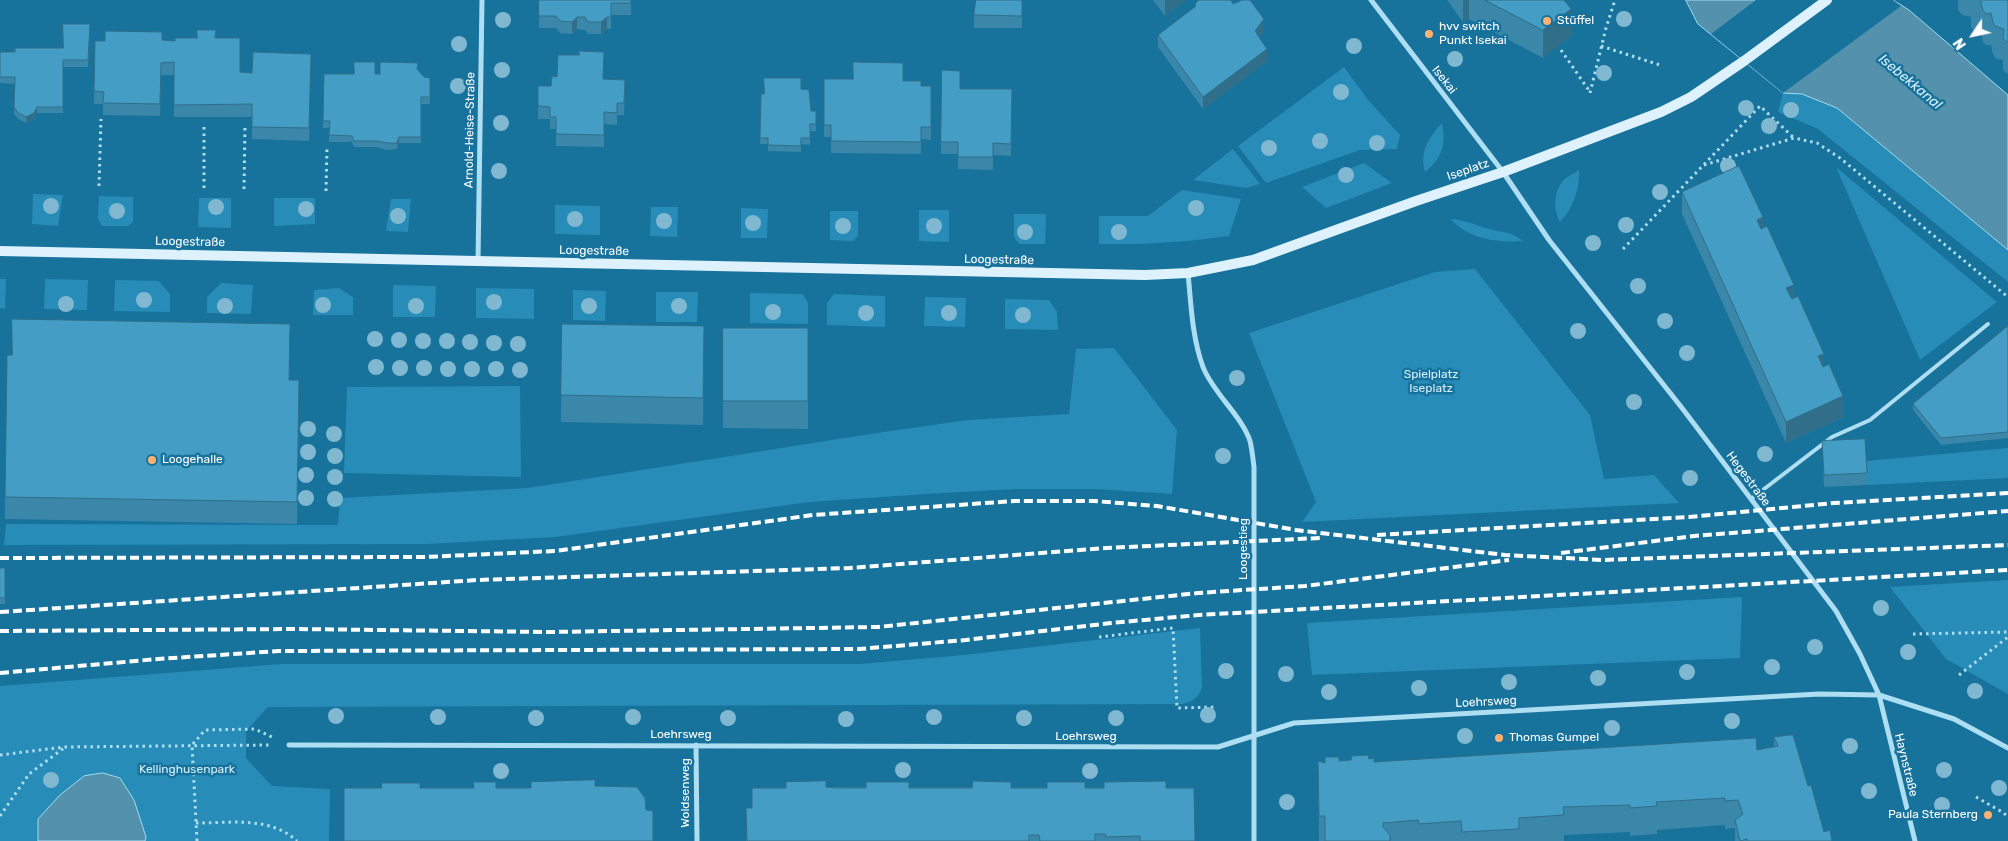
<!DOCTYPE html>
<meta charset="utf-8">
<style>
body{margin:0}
#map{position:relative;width:2008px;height:841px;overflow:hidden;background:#17729c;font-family:Rubik,sans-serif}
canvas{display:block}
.north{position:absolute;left:1948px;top:10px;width:50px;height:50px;-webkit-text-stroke:4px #17729c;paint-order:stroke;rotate:236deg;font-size:14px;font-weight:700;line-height:20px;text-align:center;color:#fff}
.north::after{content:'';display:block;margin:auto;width:18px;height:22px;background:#fff;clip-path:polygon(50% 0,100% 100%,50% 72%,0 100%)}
</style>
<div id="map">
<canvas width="2008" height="841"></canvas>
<div class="north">N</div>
</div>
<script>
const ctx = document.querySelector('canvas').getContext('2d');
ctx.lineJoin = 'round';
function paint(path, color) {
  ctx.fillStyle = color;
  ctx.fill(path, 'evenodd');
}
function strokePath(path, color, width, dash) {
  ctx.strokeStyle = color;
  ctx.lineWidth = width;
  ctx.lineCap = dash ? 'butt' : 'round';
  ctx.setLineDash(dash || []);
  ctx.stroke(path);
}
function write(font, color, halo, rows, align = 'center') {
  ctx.font = font + ' Rubik,sans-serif';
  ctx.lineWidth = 5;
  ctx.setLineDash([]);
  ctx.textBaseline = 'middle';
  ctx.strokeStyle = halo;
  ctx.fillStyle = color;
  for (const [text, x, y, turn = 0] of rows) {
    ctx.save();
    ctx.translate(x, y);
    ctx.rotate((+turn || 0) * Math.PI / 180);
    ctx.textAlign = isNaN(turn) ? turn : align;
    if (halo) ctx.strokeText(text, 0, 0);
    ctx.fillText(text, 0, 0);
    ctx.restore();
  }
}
paint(new Path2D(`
 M1344,67L1369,101L1400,135L1397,149L1360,150L1266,183L1238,146Z
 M1783,93L1802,94L1837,108L2008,250V282L1818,129L1778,112Z
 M1442,123C1446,145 1443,157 1425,172C1419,152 1429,137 1442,123Z
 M1233,149L1260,184L1246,188L1193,180Z
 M1364,163L1392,183L1326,208L1302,187Z
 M1836,167L1997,302L1920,360Z
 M1579,170C1580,188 1573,209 1560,222C1553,209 1553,189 1566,178C1570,175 1575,173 1579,170Z
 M1182,190L1241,199L1229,236C1185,242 1143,245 1099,244V216H1148Z
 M33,194L63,195L58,226L32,224Z
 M99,196L133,197V222L128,226H102L98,219Z
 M199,198H231V228L198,227Z
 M274,198H315V224L274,226Z
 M391,199H411L408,232L386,231Z
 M555,205L600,206V235L555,234Z
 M651,207H678L677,237L650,236Z
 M741,208L768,209L767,238H741Z
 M919,210H949V242L919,241Z
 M830,211H858V236L853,241L830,240Z
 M1014,214H1046L1045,244H1019L1014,237Z
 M1451,219C1466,220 1475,225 1489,229C1502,232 1512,232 1523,241C1498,243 1467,239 1451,219Z
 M1475,269L1590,415L1604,479L1654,475L1679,503L1302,522L1316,502L1249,333L1435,272Z
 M0,279H6L5,309L0,308Z
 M45,279L88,280L87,310L44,309Z
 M115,280L159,281L170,294V312L114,311Z
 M221,283L253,285L251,314L207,313V297Z
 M393,285L436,286L435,317H393Z
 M339,288L353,297V315H313L314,290Z
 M476,288L534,289V319L476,318Z
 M573,290L606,291L605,321L573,320Z
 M656,292H698L697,322H656Z
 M750,293L803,294L808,303V324L750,323Z
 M834,294L885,296V327L827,325V303Z
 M925,297L966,298L965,327L924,326Z
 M1005,299L1049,300L1057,312L1058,330L1005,329Z
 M1114,348L1177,430L1172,494L1095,489H1017L925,494L810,502L555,537L426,544L4,545L6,524L338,525L340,498L528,488L870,434L968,420L1069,414L1076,349Z
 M520,386L521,477L344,473L347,387Z
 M2008,448V478L1867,485L1866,461Z
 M2008,580V694L1946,659L1890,587Z
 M1742,597L1740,658L1312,675L1307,623Z
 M1200,628L1202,688C1198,698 1193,701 1183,704L268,707L246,731V758L272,786L330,789L329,841H145L146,837L134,800L120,778L38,819V841H0V686L281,664H860L964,655Z`), '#278cb8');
const water = new Path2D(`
 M1686,0H1893L1909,10L2008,95V250L1837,108L1802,94L1783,93L1698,24Z
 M103,773L120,778L134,800L146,837L145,841H38V819L60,795L84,776Z`);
paint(water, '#5491ac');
strokePath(water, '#a1dcf4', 1);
paint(new Path2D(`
 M1756,0H1893L1901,6L1783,93L1711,34Z`), '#17729c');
strokePath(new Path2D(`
 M1601,46L1660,65
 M1561,50L1590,92
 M1590,93L1606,28L1615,0
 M1704,165L1794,138L1817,143L1840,158L2008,297
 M99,186L101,119
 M204,188V123
 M244,189L245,124
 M326,191L327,146
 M1623,249L1760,106L1794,138
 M1913,634L2008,632
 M1099,637L1173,628L1177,708L1217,707
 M1959,675L2008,637
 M0,755L64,747L271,745
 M1976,797L2004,813L2008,818
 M0,816L29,774L64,748
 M196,823C230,823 270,816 297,841
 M197,841L192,745L205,730L255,729L272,737`), '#aedef2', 3, [2.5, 4]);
strokePath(new Path2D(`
 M1751,499L1832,437L1870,420L1988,324`), '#aedef2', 4);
strokePath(new Path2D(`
 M1371,0L1503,172L1549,240L1682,408L1836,611L1860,654L1879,695L1915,841
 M478,261L482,0
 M1188,273C1191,304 1192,337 1203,367C1213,393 1242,416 1250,441C1252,449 1253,459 1254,467V841
 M289,745L1218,747L1294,723L1819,694L1879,695L1954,719L2008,748
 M696,745L697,841`), '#aedef2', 5);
strokePath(new Path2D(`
 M0,251L1145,275L1188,273L1253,260L1416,201L1503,172L1661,112L1691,97L1744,61L1827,0`), '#ddf2fc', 10);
strokePath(new Path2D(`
 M1377,535L1689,517L1834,503L2008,493
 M1561,553L1694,536L2008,511
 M0,558L425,557L555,551L813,515L1015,501H1094L1157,506L1296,530L1505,555L1603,560L2008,545
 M0,612L477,580L849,568L1106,548L1320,538
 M0,631L295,629L548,632L878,627L1198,593L1305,586L1509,560
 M0,673L158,659L279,651L859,649L966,640L1111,623L1199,615L2008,570`), '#fff', 4, [9, 4]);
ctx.fillStyle = '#80b8d1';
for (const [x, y] of [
 [1624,19],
 [503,20],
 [459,44],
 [1354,46],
 [1455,59],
 [502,70],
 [1604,73],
 [458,86],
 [1341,92],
 [1746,108],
 [1791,110],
 [501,123],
 [1769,126],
 [1320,141],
 [1377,143],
 [1269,148],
 [1728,166],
 [499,171],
 [1346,175],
 [1660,192],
 [51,206],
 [216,207],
 [1196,208],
 [306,209],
 [117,211],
 [398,216],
 [575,219],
 [664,221],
 [753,223],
 [1626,225],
 [843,226],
 [934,226],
 [1025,232],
 [1119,232],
 [1593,243],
 [1638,286],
 [144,300],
 [494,302],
 [66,304],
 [323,305],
 [225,306],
 [416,306],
 [589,306],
 [679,306],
 [773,312],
 [866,313],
 [949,313],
 [1023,315],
 [1665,321],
 [1578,331],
 [375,339],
 [399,340],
 [423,341],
 [447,341],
 [470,342],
 [494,343],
 [518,344],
 [1687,353],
 [376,367],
 [400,368],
 [424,368],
 [448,369],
 [472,369],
 [496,369],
 [520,370],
 [1237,378],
 [1634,402],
 [308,429],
 [334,434],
 [308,452],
 [1765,454],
 [335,456],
 [1223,456],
 [306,475],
 [335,477],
 [1690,478],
 [306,498],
 [335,499],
 [1881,608],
 [1815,647],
 [1908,652],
 [1772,667],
 [1226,671],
 [1687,672],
 [1286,674],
 [1598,678],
 [1509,682],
 [1419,688],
 [1975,691],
 [1329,692],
 [1208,715],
 [336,716],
 [438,717],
 [633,717],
 [934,717],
 [536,718],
 [728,718],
 [1024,718],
 [1116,718],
 [846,719],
 [1732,721],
 [1612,728],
 [1465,736],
 [1850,746],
 [903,770],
 [1944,770],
 [501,771],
 [1090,771],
 [51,780],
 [1999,788],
 [1869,791],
 [1287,802],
 [1942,805]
]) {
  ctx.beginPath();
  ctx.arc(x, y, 8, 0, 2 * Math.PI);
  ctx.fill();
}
paint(new Path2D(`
 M539,0H631V15H611V29H607L601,34H588L585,30L577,29L572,34L560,33L556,28H539Z
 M1022,0V28H974V15Z
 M1153,0H1186L1165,16Z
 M1447,0H1564L1571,36L1543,58L1469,19L1463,22Z
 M1958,0H2008V73H2006L2003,69V60L1995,58L1993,54L1991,45H1986L1983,42L1981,31L1973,30L1971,27V17L1962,15L1958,10Z
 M1195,4H1233L1264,31L1259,38L1267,61L1203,109L1158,47V35L1195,7Z
 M90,30L88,67H63V113H37L34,119L26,123L18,119L14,114L15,84L0,83V52H15L63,48Z
 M216,38L240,72L252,73L311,54L309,141L252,139V117H174V75H161L160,116L103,115V104H94L95,41H175Z
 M417,69L424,77L430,78V104H421V143H399L397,149L387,150L376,147H354L352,142H329V128H323L324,74H380Z
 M942,70L960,89H1012L1011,156L993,155V170L958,169V154H941Z
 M604,79L625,80L624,115H617V125L604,124V147L556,146V129H550V119H538V86H551Z
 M824,79L903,81L921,86H931V140L921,139V154L831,153V137H824Z
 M801,89L811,111H816V131H810V145L801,144V152L768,151V144H760L761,94Z
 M1682,192L1763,228L1824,367L1843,417L1786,443L1682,214Z
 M562,324L704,354L703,425L561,422Z
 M2008,326V438L1941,445L1913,410V404Z
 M723,328H808V429L723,428Z
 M12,355L289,380L299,402L297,524L5,519V497Z
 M1822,441L1867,473V485L1824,487Z
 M0,568H5V604H0Z
 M1774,737L1808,786L1824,832L1832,841H1735V828L1725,829V825L1657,830V834L1630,836V832L1564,835V841H1319L1318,761L1325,763L1339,761L1369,759L1374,762L1757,750L1774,747Z
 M826,787L1166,788L1195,841H746L752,808Z`), '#3a87a9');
paint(new Path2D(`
 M1165,0H1186L1165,16Z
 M1463,0H1469V19L1463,22Z
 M1571,9V36L1543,58V30Z
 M577,17V29L572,34V22Z
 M607,17V29L601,34V22Z
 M1264,19V31L1255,44V31Z
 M1267,49V61L1203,109V97Z
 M37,107V113L34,119L26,123V117Z
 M399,137V143L397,149V143Z
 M1763,217V239L1757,220Z
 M1794,285V307L1786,288Z
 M704,326V354L703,425V398Z
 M1824,354V375L1818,356Z
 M1843,396V417L1786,443V422Z`), '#306e89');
const building = new Path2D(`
 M539,0H631V3H611V17H607L601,22H588L585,17H577L572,22L560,21L556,16H539Z
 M976,0H1022V16L974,15Z
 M1199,0H1231L1233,4L1242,0H1250L1264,19L1255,31L1267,49L1203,97L1158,35L1196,6L1195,4Z
 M1485,0H1564L1571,9L1543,30Z
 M1981,0H2008V42H2006L2003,38L2004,29L1995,26L1993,22L1991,13L1986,14L1983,10Z
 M63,24H90L88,60H63V107H37L34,113L26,117L18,113L14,107L15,77H0V52H15V48H63Z
 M197,30H216L215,38H240V72L252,73L253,52L311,54L309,128L252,127V104L174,105V62L161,63L160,104L103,103L104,92L94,91L95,41H105V31L162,32V40L175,41V38H197Z
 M579,51L604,52L603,79L625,80L624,103H617V113L604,112V135L556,134V117H550V107L538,106V86H551L552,76L557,77L558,55H579Z
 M354,62H375V74H380V62L418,63L417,69L424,77L430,78V97H421V137H399L397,143H387L376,141H354L352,136L329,135L330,121H323L324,74H354Z
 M853,62L903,63V81H921V86H931V127H921V142L831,141V125H824V79H853Z
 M942,70L960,71V89H1012L1011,144L993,143V157H958V142H941Z
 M764,78H801V89L809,90L811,111H816V124H810V138H801V146L768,145V138H760L761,94H764Z
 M1739,166L1763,217L1757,220L1761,229L1767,226L1794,285L1786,288L1792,299L1798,296L1824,354L1818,356L1823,367L1829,364L1843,396L1786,422L1682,192Z
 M12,319L290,324L289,380H299L297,502L5,497L7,355H12Z
 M562,324L704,326L703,398L561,395Z
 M2008,326V432L1941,438L1913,404Z
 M723,328H808V401H723Z
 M1865,439L1867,473L1824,475L1822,441Z
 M0,568H5V598H0Z
 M1793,735L1808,786L1811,785L1824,832L1830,830L1832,841H1747V839L1740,841L1735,820L1743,814L1738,800L1725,801V798L1656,802L1657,806L1630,808V805L1563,807L1564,815L1519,818V829L1462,832L1461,821L1419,824L1418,820L1383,823V827L1390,835V841H1325V816H1319L1318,761L1325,763V757H1339V761L1351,760L1352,756L1368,755L1369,759L1374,758V762L1756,738L1757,750L1778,746L1774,737Z
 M595,780V786L637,787L645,798L646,810L653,811V841H344V788H382L381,783H420V788H474L473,782H496V788H531V782Z
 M826,781V787L837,788H866V782H909V788H972L973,781L1011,782V788H1047V782H1085V788H1104V782L1166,781V788H1194L1195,841H1140V836L1106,837L1105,834H1095V841H1040L1039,835H1029V841H747L746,808H752V788H786V782Z`);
paint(building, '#449dc4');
strokePath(building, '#306e89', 1);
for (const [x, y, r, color] of [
 [1547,21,5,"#ffb26f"],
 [1429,34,5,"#ffb26f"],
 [152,460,5,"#ffb26f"],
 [1499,738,5,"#ffb26f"],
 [1988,815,5,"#ffb26f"]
]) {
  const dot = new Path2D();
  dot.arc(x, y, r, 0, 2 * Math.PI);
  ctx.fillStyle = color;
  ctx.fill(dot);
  strokePath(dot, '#17729c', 2);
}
write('12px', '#fff', '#17729c', [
 ["Stüffel",1557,21],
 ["hvv switch",1439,27],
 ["Punkt Isekai",1439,41],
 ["Loogehalle",162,460],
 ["Thomas Gumpel",1509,738],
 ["Paula Sternberg",1978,815,"right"]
], 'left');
write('12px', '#fff', '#17729c', [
 ["Isekai",1444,80,52],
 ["Arnold-Heise-Straße",470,130,-89],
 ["Iseplatz",1468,170,-19],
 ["Loogestraße",190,242,1],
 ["Loogestraße",594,251,1],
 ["Loogestraße",999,260,1],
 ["Hegestraße",1748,479,53],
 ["Loogestieg",1244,549,-90],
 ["Loehrsweg",1486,702,-3],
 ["Loehrsweg",681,735],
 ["Loehrsweg",1086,737],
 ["Haynstraße",1906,765,76],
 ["Woldsenweg",686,793,-90]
]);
write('12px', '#d6f1fc', '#17729c', [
 ["Spielplatz",1431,375],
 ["Iseplatz",1431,389],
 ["Kellinghusenpark",187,770]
]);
write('italic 14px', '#d6f0fb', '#17729c', [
 ["Isebekkanal",1910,82,40]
]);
</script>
